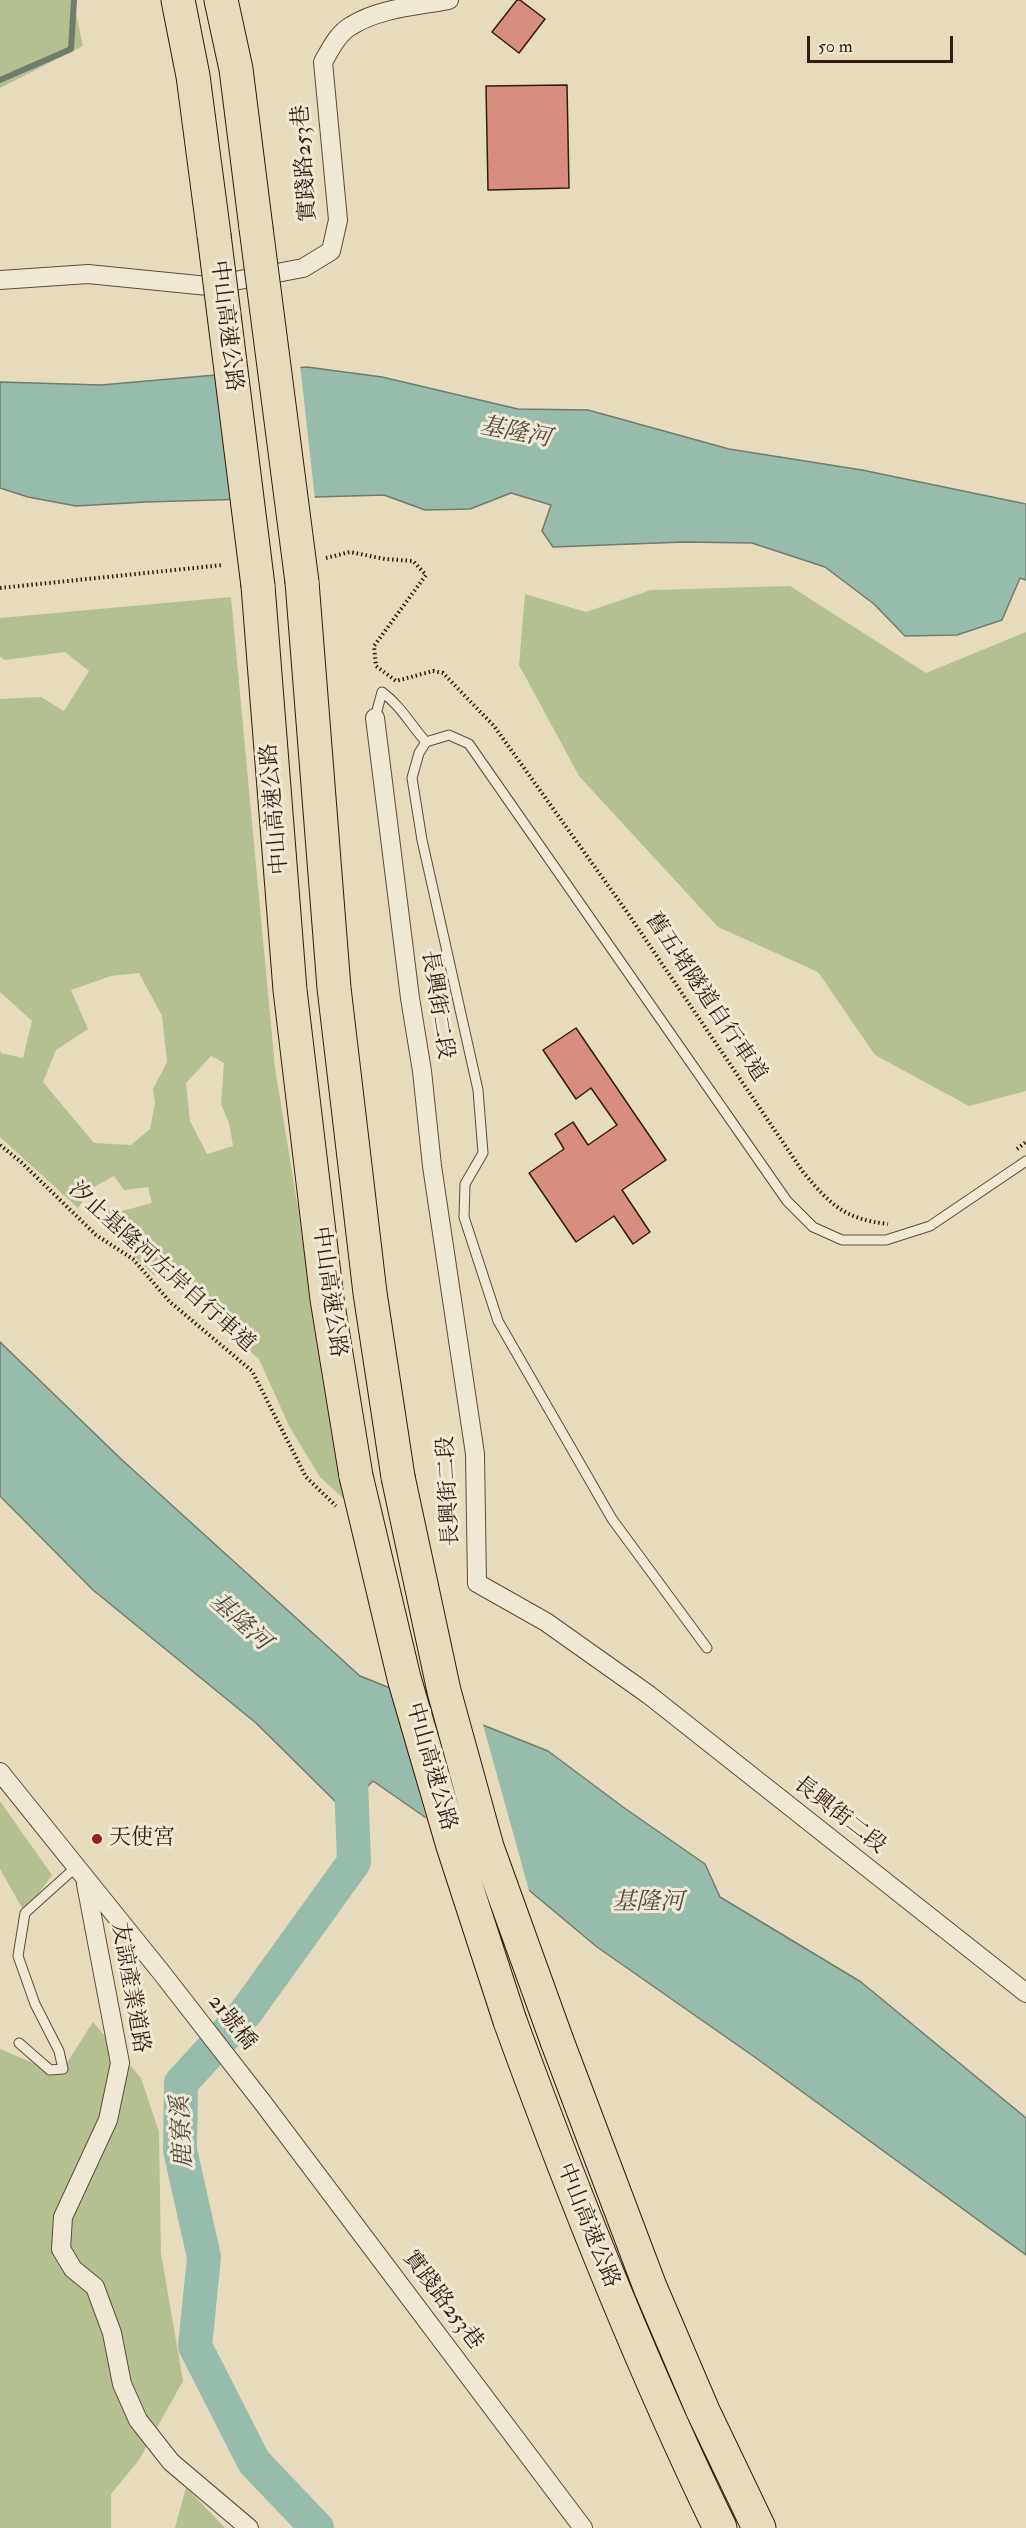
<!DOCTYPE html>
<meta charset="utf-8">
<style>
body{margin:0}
#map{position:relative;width:1026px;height:2528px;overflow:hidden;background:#e7dbbe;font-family:"IM FELL Double Pica",serif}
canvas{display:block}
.scale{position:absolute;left:807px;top:36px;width:146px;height:27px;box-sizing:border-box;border:3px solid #331b11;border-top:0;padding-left:8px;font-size:18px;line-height:21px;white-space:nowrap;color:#331b11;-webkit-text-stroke:4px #efe8d5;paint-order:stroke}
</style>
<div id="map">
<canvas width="1026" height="2528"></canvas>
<div class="scale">50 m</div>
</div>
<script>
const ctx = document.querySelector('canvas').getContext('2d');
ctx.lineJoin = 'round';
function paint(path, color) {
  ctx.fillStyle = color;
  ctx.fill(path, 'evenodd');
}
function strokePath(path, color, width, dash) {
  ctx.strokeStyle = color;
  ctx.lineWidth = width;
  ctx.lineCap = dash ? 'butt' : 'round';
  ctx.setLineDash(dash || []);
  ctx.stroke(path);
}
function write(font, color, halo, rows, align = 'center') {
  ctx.font = font + ' "IM FELL Double Pica","Noto Serif TC",serif';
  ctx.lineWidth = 6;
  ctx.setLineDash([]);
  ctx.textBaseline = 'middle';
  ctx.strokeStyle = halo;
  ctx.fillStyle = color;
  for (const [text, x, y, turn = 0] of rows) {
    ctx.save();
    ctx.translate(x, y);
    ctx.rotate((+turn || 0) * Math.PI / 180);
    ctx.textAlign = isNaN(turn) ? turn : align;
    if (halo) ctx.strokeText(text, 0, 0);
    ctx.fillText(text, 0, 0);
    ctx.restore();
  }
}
paint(new Path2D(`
 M0,0H73L83,46L0,88Z
 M790,586L926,673L1026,632V1091L969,1106L875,1055L818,972L718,927L579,776L519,665L525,594L586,612L651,590Z
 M231,597L275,1068L346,1501L320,1477L289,1426L259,1359L213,1320L227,1314L219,1300L200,1297L184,1265L154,1275L107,1230L108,1209L122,1211L152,1203L148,1187L124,1190L114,1176L92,1188L78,1208L0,1137V1050L1,1053L23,1058L32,1021L0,992V699L41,697L64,711L89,671L65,652L5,660L0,657V618ZM139,973L162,1016L167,1062L153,1089L155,1103L150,1129L131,1145L94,1143L43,1082L56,1050L88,1029L71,990L111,976ZM211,1056L224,1063L221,1104L229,1123L233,1146L207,1154L190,1121L186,1083Z
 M0,1801L52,1875L25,1913L0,1869Z
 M93,2022L141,2078L159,2132L161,2253L183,2381L139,2460L111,2494V2528H0V2049L50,2070L63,2069Z
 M186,2487L225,2528H175Z`), '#b5c091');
const water = new Path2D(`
 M307,367L382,377L518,409L588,410L729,449L862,470L1026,504V580L1020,578L1002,620L957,635L905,636L874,604L825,567L752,543L684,542L553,547L542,531L551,505L511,493L470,509L425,510L384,495L146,502L76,506L28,497L0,488V382L101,385Z
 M0,1342L121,1459L360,1676L548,1751L623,1807L705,1864L720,1897L861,1982L1026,2118V2255L756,2058L597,1947L524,1886L373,1781L344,1810L256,1723L93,1590L0,1496Z`);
paint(water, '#98bcac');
strokePath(water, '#707c6e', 1.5);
paint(new Path2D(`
 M300,364L315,500L238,502L221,371Z
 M390,1684L482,1721L530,1894L427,1822Z`), '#e7dbbe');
strokePath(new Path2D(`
 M0,80L71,49L74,0`), '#707c6e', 6);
strokePath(new Path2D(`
 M317,2528L254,2462L195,2346L204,2257L180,2150L181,2083L246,2012L354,1862L350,1754`), '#98bcac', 34);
const building = new Path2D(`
 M517,0H520L545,19L519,53L492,32Z
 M567,85L569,188L488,190L486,86Z
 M576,1028L666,1160L622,1190L650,1232L633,1244L614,1216L576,1242L529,1173L564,1149L555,1134L573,1122L588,1145L617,1125L591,1088L576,1099L543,1050Z`);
paint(building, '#d88d81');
strokePath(building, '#331b11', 1.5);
const service = new Path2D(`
 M375,718L382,692C401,706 410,724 426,742
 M707,1648L612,1519L498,1321L464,1217L465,1184L483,1153L478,1090L422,840L412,778L419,753L426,742L449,735L469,744L787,1201L813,1227L842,1240H886L930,1226L1026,1161
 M19,2043L50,2070L63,2069L59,2051L35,2004L18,1956L25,1913L75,1868`);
const minor = new Path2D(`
 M0,280L88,274L208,286L303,268L331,251L338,220L323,62C330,50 338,33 351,26C379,8 418,6 449,0
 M375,718L410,998L422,1071L432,1166L475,1454L477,1583L546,1622L649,1695L1026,1993
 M0,1772L161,1972L263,2103L583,2528
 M86,1884L120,2063L108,2120L63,2217L61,2249L73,2269L95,2287L112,2333L122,2384L138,2420L171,2462L249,2528`);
const motorway = new Path2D(`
 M178,0L193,76L214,235
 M221,0L236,69L256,228
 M302,582L334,988L370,1293L398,1477
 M258,586L290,990L327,1299L356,1476
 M510,2021C573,2194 640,2363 720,2528
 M557,2041L650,2287L703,2411L759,2528`);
strokePath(service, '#604b3c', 11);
strokePath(minor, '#604b3c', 20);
strokePath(motorway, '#331b11', 35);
strokePath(new Path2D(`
 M326,558L350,552L385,559L413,561L426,575L374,646L376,666L396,681L433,671L443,673L494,726L627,912L803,1172C831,1205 844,1219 888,1224
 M0,588L223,565
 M0,1145L21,1162L96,1235L133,1259L170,1302L252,1371L306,1477L336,1506
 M1017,1149L1026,1142`), '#331b11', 4, [1.5, 3]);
strokePath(service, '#efe8d5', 9);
strokePath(minor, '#efe8d5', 18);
strokePath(motorway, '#e7dbbe', 33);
const motorwayBridge = new Path2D(`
 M256,228L302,582
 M214,235L258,586
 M356,1476L404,1678L453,1846L510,2021
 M398,1477L444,1691L487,1847L557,2041`);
strokePath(motorwayBridge, '#331b11', 35, []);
strokePath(motorwayBridge, '#e7dbbe', 33);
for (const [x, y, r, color] of [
 [97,1839,6,"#8f2418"]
]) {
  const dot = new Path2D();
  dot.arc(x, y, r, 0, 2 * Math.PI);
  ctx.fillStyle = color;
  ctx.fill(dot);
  strokePath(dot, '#efe8d5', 2);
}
write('22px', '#331b11', '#efe8d5', [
 ["實踐路253巷",306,163,-94],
 ["中山高速公路",225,326,83],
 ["中山高速公路",276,809,-95],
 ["舊五堵隧道自行車道",705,998,56],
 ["長興街二段",436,1005,81],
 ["汐止基隆河左岸自行車道",161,1268,42],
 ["中山高速公路",328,1292,82],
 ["長興街二段",450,1491,-93],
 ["中山高速公路",430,1767,74],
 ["長興街二段",839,1816,38],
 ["友諒產業道路",129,1988,80],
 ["21號橋",231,2023,52],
 ["中山高速公路",587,2226,68],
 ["實踐路253巷",442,2301,53]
]);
write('22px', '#331b11', '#efe8d5', [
 ["天使宮",109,1839]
], 'left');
write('italic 24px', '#514b40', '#efe8d5', [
 ["基隆河",515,434,11],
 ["基隆河",239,1623,42],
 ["基隆河",648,1904],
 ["鹿寮溪",184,2132,-93]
]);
</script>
